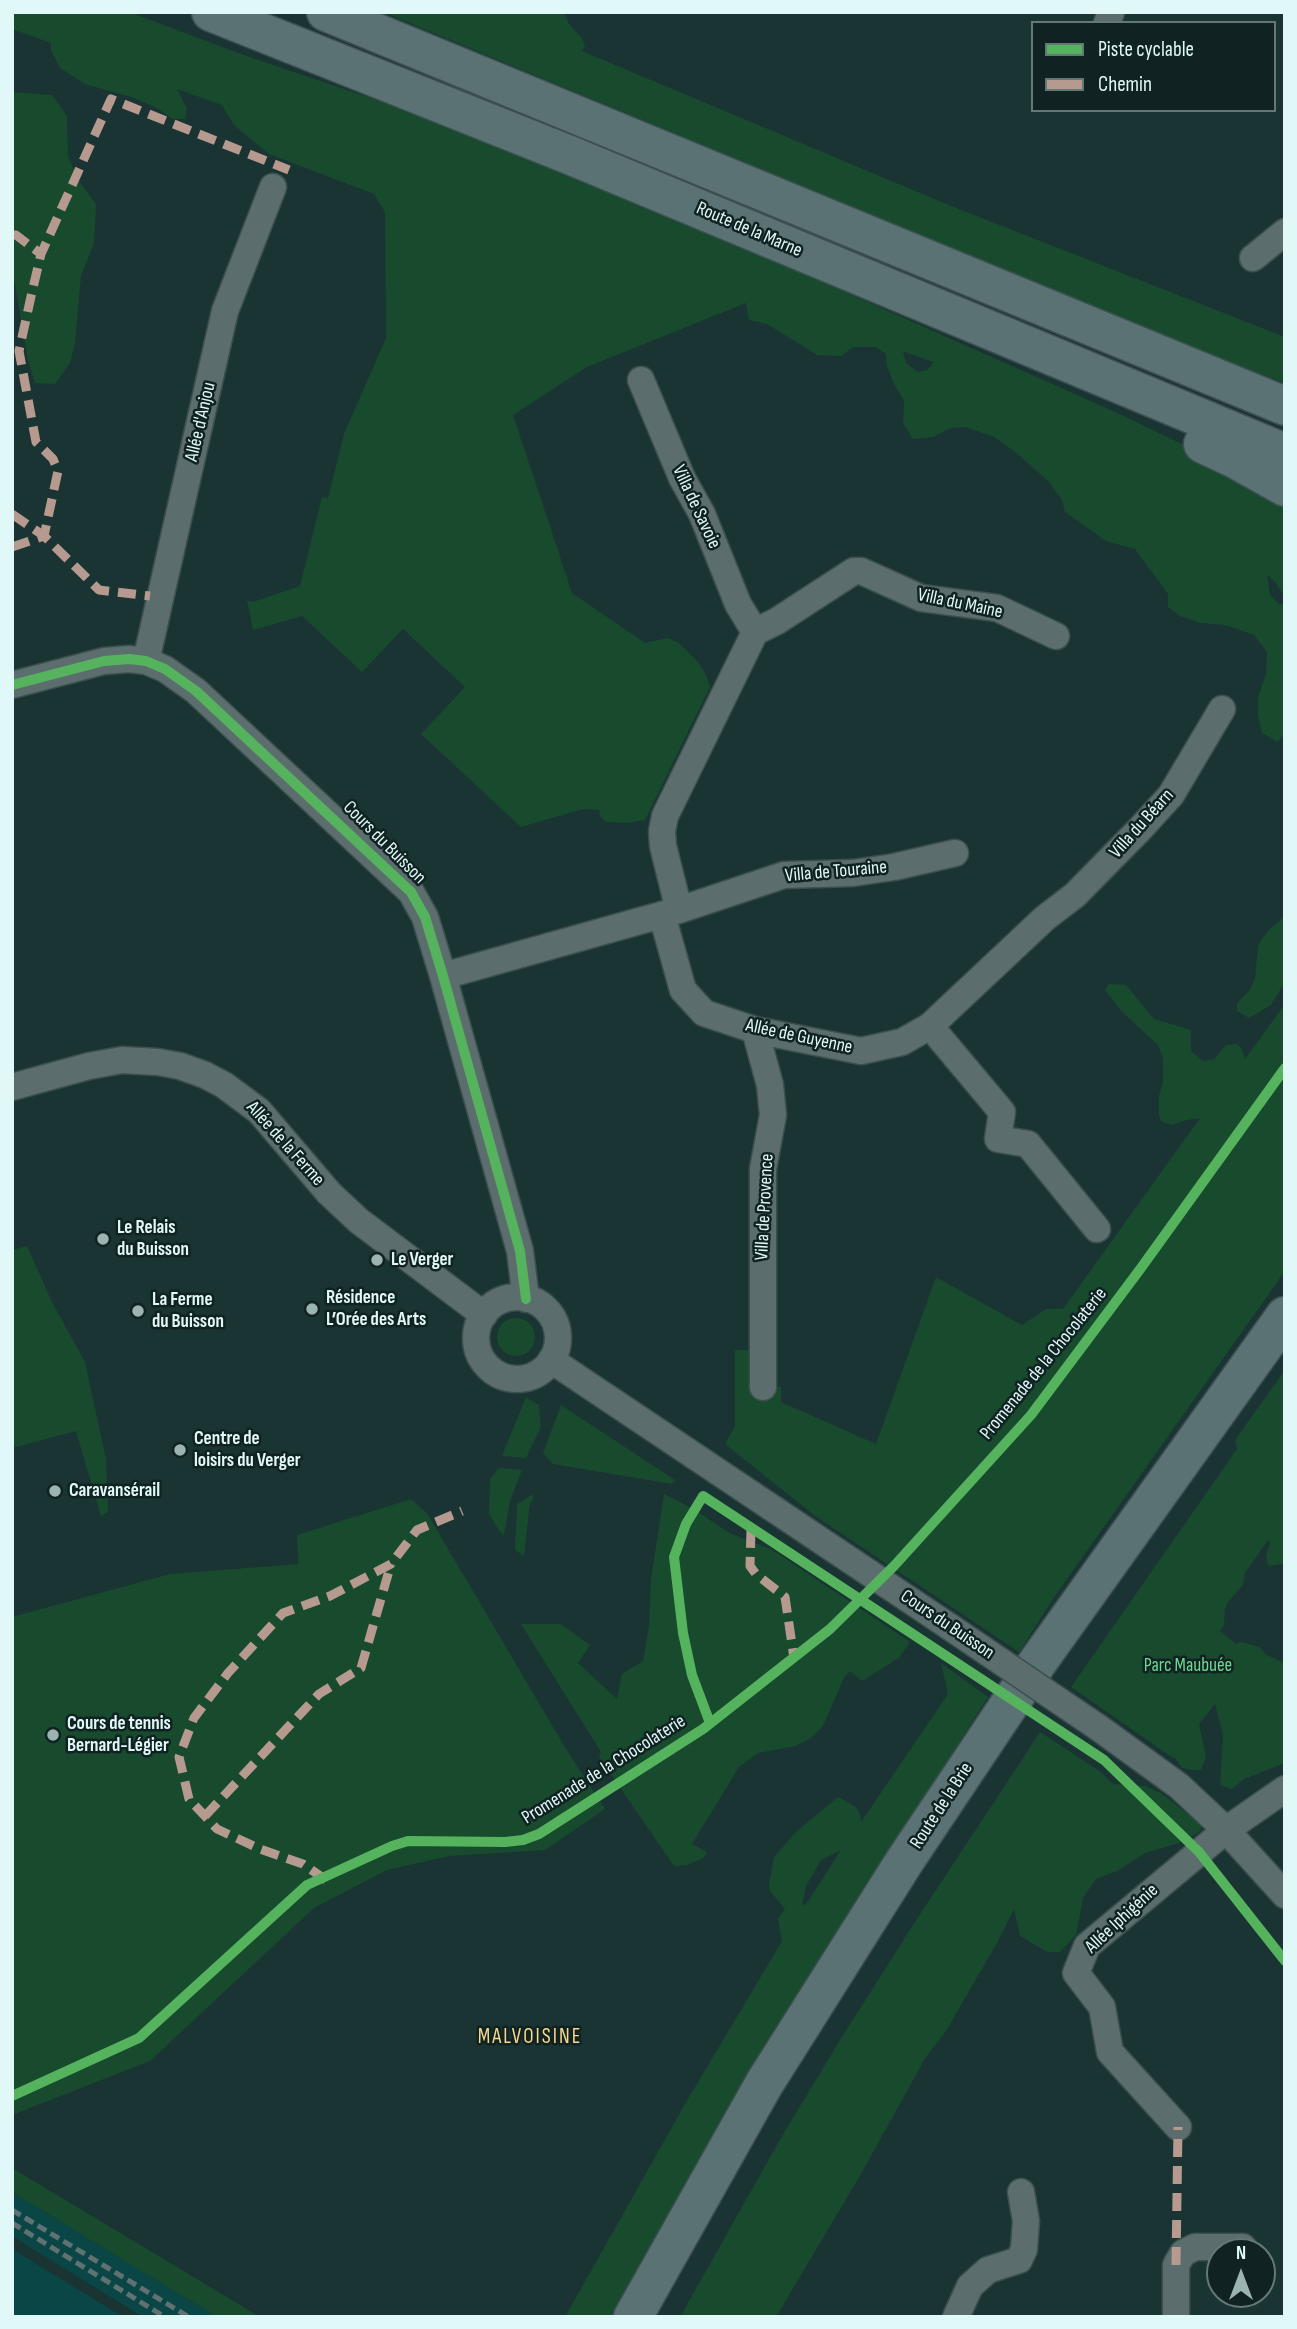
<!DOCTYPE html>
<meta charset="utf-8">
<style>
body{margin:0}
#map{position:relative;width:1297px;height:2329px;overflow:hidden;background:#1a3434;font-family:"Sofia Sans Condensed",sans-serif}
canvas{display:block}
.frame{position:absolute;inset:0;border:14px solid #e1f8f8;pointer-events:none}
.legend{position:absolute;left:1031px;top:21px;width:245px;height:91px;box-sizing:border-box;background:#102222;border:2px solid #647878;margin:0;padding:9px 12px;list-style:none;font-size:21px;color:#e1f8f8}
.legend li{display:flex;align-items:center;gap:14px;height:35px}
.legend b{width:35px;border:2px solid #647878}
.north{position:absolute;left:1206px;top:2238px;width:70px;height:70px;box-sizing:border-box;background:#102222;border:2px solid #647878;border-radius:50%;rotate:0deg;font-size:19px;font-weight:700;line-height:28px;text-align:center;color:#e1f8f8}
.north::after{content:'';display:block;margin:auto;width:24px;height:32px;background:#9bb3b3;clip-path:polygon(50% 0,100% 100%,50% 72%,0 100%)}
</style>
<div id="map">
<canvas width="1297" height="2329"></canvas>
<div class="frame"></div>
<ul class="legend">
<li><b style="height:9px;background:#56b35d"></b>Piste cyclable</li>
<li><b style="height:9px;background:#b69a8f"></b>Chemin</li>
</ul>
<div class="north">N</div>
</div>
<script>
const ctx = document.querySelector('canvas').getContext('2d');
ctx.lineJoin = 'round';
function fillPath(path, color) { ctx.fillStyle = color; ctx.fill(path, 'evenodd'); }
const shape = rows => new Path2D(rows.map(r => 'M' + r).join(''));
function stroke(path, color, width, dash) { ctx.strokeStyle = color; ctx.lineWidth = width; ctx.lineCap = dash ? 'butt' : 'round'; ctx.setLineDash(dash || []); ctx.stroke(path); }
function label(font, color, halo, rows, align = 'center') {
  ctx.font = font + ' "Sofia Sans Condensed",sans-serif'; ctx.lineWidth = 5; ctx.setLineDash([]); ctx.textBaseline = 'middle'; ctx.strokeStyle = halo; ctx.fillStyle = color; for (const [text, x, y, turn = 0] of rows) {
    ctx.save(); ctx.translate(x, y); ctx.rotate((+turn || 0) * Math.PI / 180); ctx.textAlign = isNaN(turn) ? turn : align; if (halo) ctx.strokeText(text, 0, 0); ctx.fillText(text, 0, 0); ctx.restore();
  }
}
fillPath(shape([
 [12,2192,217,2317,143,2317,12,2236],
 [12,2249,123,2317,12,2317]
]), '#0a4646');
fillPath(shape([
 [12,12,129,12,238,53,412,112,722,237,1113,411,1232,468,1285,498,1285,597,1275,582,1267,575,1270,595,1279,604,1285,604,1285,734,1277,742,1262,733,1258,716,1258,697,1266,674,1267,652,1254,635,1225,625,1200,623,1180,616,1168,607,1168,594,1135,549,1106,541,1065,512,1062,500,1048,481,1014,451,994,437,966,427,950,428,933,437,913,439,903,423,904,401,894,384,887,366,886,354,876,347,853,347,841,356,817,355,767,324,749,320,746,303,587,367,513,415,572,593,645,643,668,638,679,643,699,663,706,675,710,687,645,820,628,823,606,822,600,816,599,810,583,809,521,827,421,734,465,687,403,629,362,672,302,616,253,630,247,600,253,602,300,586,322,497,328,498,344,434,386,338,385,212,374,194,269,154,234,125,222,105,177,89,187,109,185,119,172,119,159,109,134,98,85,84,60,68,51,50,51,43,12,29],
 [903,351,933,362,933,363,927,370,918,372,906,363],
 [383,12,564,12,569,24,581,37,585,46,582,51,951,206,1285,337,1285,383,1193,348],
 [12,92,52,95,67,116,68,156,78,180,96,204,94,243,81,276,75,343,70,363,55,384,35,383,28,360,12,267],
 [1285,916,1285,982,1271,1005,1249,1018,1237,1011,1237,1003,1250,990,1255,978,1258,945,1267,932],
 [1109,984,1126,985,1154,1019,1191,1030,1191,1051,1203,1061,1214,1059,1226,1045,1237,1044,1242,1049,1245,1059,1285,1004,1285,1271,1055,1596,1019,1652,815,1516,725,1444,735,1426,735,1350,755,1350,754,1387,781,1387,781,1402,876,1444,936,1277,1022,1325,1046,1309,1063,1309,1200,1118,1187,1120,1172,1125,1162,1122,1159,1116,1159,1096,1163,1082,1163,1058,1158,1045,1121,1011,1105,990],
 [27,1246,52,1302,85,1362,106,1459,108,1512,101,1516,76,1431,12,1448,12,1250],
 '497 1337a19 19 0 1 1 38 0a19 19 0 1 1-38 0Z',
 [1285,1370,1285,1562,1283,1564,1268,1566,1266,1556,1270,1544,1268,1540,1245,1573,1243,1585,1228,1602,1225,1609,1224,1625,1220,1631,1236,1644,1241,1642,1260,1647,1265,1654,1282,1662,1285,1666,1285,1763,1244,1779,1232,1789,1220,1785,1223,1734,1215,1704,1199,1724,1206,1757,1201,1770,1192,1770,1182,1768,1174,1757,1173,1758,1071,1687,1237,1449,1235,1440],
 [526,1397,539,1405,541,1427,526,1458,502,1456],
 [561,1405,675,1480,672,1484,553,1464,543,1453],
 [499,1468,522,1470,510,1501,504,1535,500,1532,489,1514,490,1479],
 [534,1494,532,1502,530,1502,524,1556,515,1550,517,1504],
 [664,1494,695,1510,731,1534,771,1549,910,1642,900,1657,862,1681,850,1671,844,1678,823,1726,811,1738,796,1746,758,1753,739,1767,692,1844,707,1852,703,1858,688,1865,674,1866,599,1757,601,1752,521,1624,561,1624,590,1645,578,1663,617,1699,622,1674,643,1661,649,1626,651,1579],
 [411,1499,427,1513,566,1749,605,1809,545,1850,449,1856,387,1870,314,1908,150,2061,12,2115,12,1617,170,1574,298,1564,297,1535],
 [941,1663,988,1697,951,1755,954,1758,615,2317,565,2317,685,2104,782,1941,778,1919,785,1909,770,1891,769,1885,774,1857,797,1831,838,1797,856,1807,860,1814,861,1822,948,1694],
 [841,1850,806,1904,802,1905,806,1886,821,1860],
 [1040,1732,1101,1772,1113,1784,1145,1786,1161,1793,1201,1825,1201,1831,1179,1843,1145,1853,1117,1871,1096,1879,1083,1898,1076,1935,1060,1952,1047,1952,1020,1936,1014,1909,997,1943,946,2031,926,2057,861,2174,776,2317,680,2317,782,2136,837,2045,909,1931],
 [12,2168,167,2261,260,2317,217,2317,12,2192]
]), '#184a2d');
const street = shape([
 [1107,23,1111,12],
 [1253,258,1285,232],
 [641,380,682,478,702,514,738,604,755,632],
 [755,632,777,621,854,571,861,571,921,598,997,608,1056,636],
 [146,661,225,311,273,187],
 [12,685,104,661,129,659,146,661,165,669,196,691,411,892,425,917,443,976,520,1251,526,1299],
 [679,910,663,846,662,831,665,816,755,632],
 [662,915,683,990,704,1013,755,1030,861,1051,902,1042,930,1026,1045,918,1075,895,1140,829,1171,795,1222,709],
 [443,976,679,910,784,875,853,873,894,867,955,853],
 [930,1026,1002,1112,998,1139,1028,1144,1097,1229],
 [755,1030,770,1085,773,1115,763,1169,763,1387],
 [12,1087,89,1066,122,1060,158,1062,180,1066,205,1075,224,1085,259,1111,329,1193,359,1221,484,1315],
 '476 1338a41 41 0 1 1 82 0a41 41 0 1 1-82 0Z',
 [551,1360,950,1627],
 [1099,1728,1179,1786,1226,1830,1285,1895],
 [1178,2127,1110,2052,1102,2007,1076,1973,1087,1946,1226,1830,1285,1789],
 [956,2317,970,2286,988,2270,1019,2260,1024,2249,1026,2221,1021,2192],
 [1176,2317,1176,2265,1183,2253,1195,2247,1243,2247]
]);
const highway = shape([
 [211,12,572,156,1285,453],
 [326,12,1285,406],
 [1203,444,1235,459,1285,487],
 [633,2317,764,2084,904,1862,1037,1663,1285,1316]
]);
stroke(street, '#3b4f4f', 29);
stroke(highway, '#3b4f4f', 41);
stroke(street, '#5c6d6d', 26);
stroke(highway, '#5b7275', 38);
stroke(shape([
 [12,2210,189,2317],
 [12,2223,165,2317]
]), '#607171', 5, [10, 5]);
const streetBridge = shape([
 [950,1627,1099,1728]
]);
stroke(streetBridge, '#3b4f4f', 29, []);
stroke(streetBridge, '#5c6d6d', 26);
stroke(shape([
 [12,235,16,235,41,254],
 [12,514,44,536,99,590,150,596],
 [12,547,44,536,58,471,53,459,36,442,19,351,32,292,41,254,111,99,289,170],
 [751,1530,750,1566,756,1574,785,1597,794,1658],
 [205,1816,319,1694,361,1668,391,1564],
 [326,1880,303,1864,260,1849,217,1829,189,1799,179,1757,194,1718,228,1673,283,1613,330,1596,391,1564,417,1530,462,1511],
 [1176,2265,1178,2127]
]), '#b69a8f', 9, [18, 9]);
stroke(shape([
 [12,685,104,661,129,659,146,661,165,669,196,691,411,892,425,917,443,976,520,1251,526,1299],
 [710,1723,692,1675,683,1633,674,1557,686,1524,703,1496,1104,1760,1199,1852,1285,1961],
 [12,2096,139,2038,307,1885,392,1846,408,1841,505,1842,523,1840,539,1834,703,1729,830,1629,894,1566,1031,1415,1141,1268,1285,1068]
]), '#56b35d', 10);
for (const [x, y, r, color] of [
 [103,1239,7,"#9bb3b3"],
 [377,1260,7,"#9bb3b3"],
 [312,1309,7,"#9bb3b3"],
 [138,1311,7,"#9bb3b3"],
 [180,1450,7,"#9bb3b3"],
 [55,1491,7,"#9bb3b3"],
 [53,1735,7,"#9bb3b3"]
]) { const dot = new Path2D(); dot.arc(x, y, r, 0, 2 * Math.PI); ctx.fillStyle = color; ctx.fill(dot); stroke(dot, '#102222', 2.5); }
label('19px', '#e1f8f8', '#102222', [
 ["Route de la Marne",749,230,23],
 ["Allée d'Anjou",201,422,-77],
 ["Villa de Savoie",696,507,65],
 ["Villa du Maine",960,604,12],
 ["Villa du Béarn",1142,824,-48],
 ["Cours du Buisson",384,843,45],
 ["Villa de Touraine",836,872,-5],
 ["Allée de Guyenne",799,1037,12],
 ["Allée de la Ferme",285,1144,48],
 ["Villa de Provence",765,1207,-87],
 ["Promenade de la Chocolaterie",1044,1364,-51],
 ["Cours du Buisson",947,1625,34],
 ["Promenade de la Chocolaterie",604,1770,-32],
 ["Route de la Brie",942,1806,-57],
 ["Allée Iphigénie",1122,1919,-43]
]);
label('bold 19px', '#e1f8f8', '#102222', [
 ["Le Relais",117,1228],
 ["du Buisson",117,1250],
 ["Le Verger",391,1260],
 ["Résidence",326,1298],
 ["L’Orée des Arts",326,1320],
 ["La Ferme",152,1300],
 ["du Buisson",152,1322],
 ["Centre de",194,1439],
 ["loisirs du Verger",194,1461],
 ["Caravansérail",69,1491],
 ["Cours de tennis",67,1724],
 ["Bernard-Légier",67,1746]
], 'left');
label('19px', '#6fd990', '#102222', [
 ["Parc Maubuée",1188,1666]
]);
ctx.letterSpacing = '2px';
label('21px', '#f7d88d', '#102222', [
 ["MALVOISINE",530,2038]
]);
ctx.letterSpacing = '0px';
</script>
